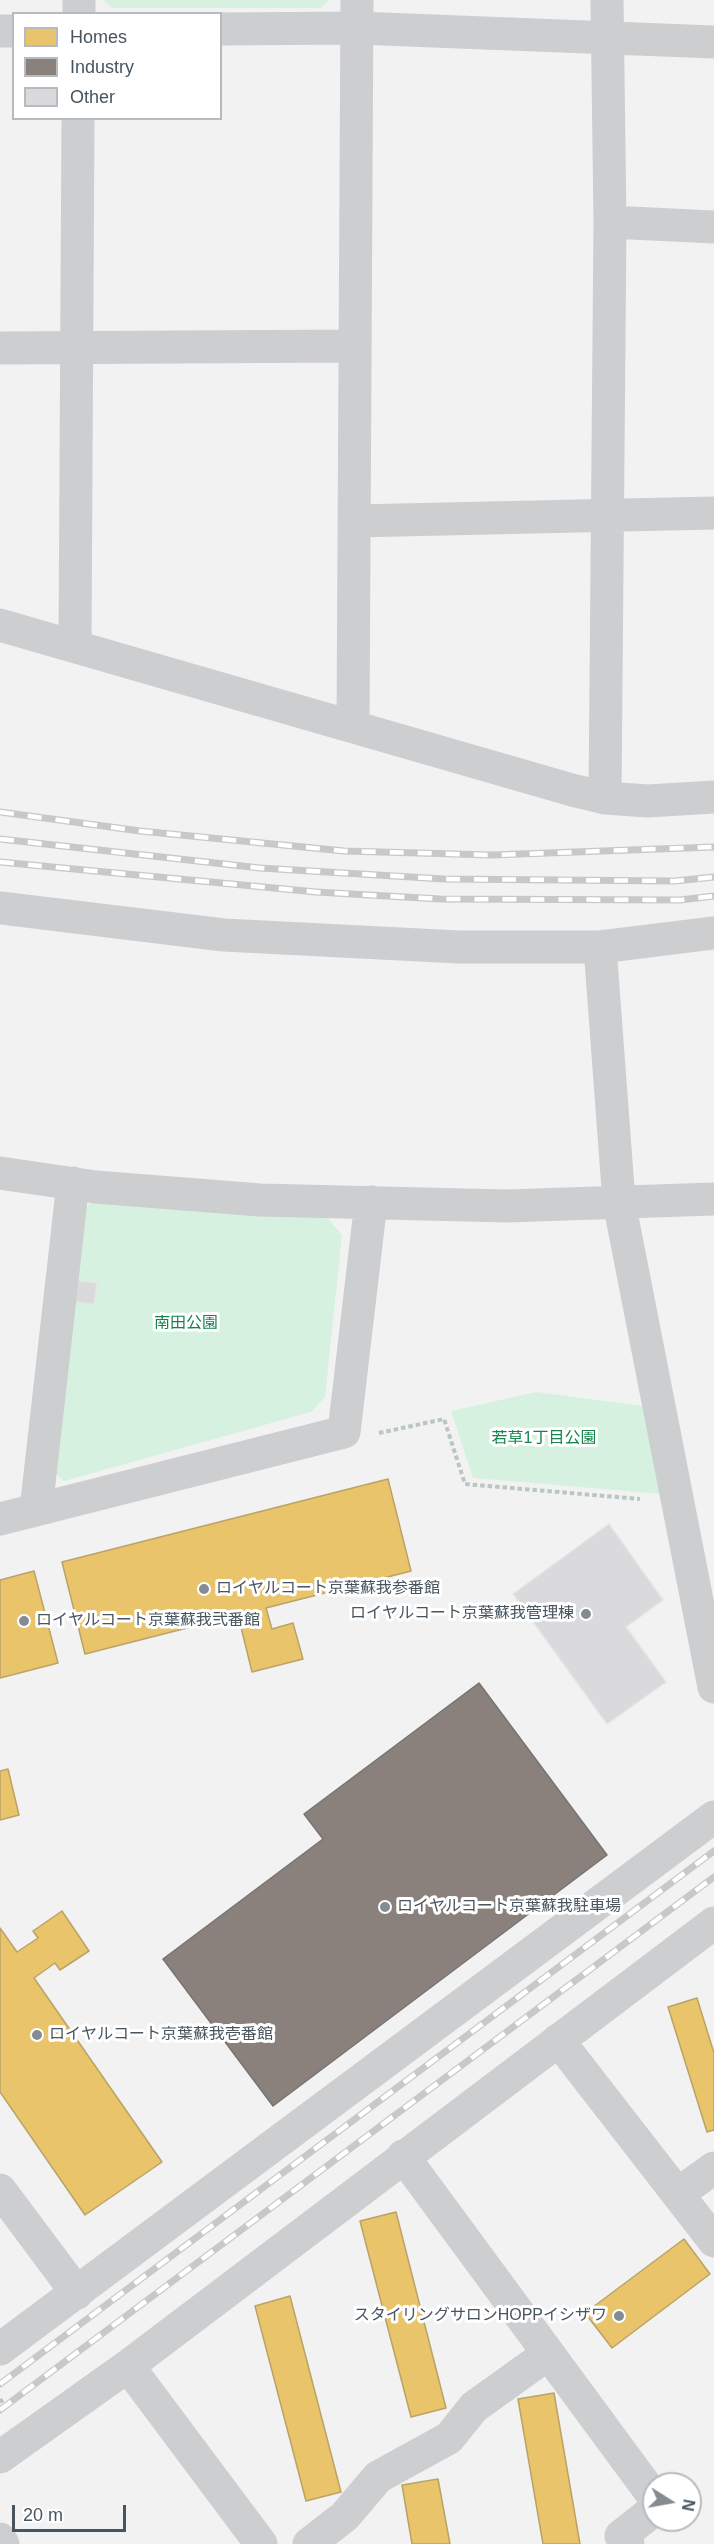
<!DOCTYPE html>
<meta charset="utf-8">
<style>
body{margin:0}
#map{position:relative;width:714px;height:2544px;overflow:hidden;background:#f3f2f2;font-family:Arial,sans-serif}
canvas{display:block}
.legend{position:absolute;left:12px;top:12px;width:210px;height:108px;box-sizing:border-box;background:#fff;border:2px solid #b6bbbf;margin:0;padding:8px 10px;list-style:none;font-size:18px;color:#48555f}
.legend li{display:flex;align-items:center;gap:12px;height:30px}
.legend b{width:30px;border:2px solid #b6bbbf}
.north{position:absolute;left:642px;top:2472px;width:60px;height:60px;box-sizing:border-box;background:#fff;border:2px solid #b6bbbf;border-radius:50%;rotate:101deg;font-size:16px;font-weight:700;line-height:24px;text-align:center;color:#48555f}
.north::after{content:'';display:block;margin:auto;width:21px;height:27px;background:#848c92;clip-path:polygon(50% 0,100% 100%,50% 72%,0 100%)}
.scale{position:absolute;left:12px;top:2505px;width:114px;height:27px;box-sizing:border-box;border:3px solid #48555f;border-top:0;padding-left:8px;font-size:18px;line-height:21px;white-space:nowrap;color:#48555f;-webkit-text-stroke:4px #fff;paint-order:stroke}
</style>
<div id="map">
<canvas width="714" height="2544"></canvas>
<ul class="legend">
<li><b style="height:16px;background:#e9c46a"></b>Homes</li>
<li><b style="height:16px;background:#8a817c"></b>Industry</li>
<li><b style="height:16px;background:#dadadc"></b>Other</li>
</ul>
<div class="north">N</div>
<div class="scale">20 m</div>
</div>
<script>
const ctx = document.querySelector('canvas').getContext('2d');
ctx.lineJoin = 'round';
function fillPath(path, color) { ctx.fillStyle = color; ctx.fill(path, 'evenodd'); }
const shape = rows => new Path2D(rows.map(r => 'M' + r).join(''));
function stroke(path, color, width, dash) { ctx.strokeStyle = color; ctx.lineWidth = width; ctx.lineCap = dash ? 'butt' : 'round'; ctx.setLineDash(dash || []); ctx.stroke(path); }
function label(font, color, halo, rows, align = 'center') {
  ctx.font = font + ' Arial,"Noto Sans JP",sans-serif'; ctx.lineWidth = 6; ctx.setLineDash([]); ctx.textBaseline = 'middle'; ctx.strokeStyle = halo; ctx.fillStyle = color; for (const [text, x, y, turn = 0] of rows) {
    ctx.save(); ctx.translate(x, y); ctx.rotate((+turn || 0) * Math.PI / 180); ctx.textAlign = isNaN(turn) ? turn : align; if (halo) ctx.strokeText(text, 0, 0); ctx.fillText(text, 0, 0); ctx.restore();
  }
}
fillPath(shape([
 [103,0,329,0,321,8,112,8],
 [94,1197,327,1217,342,1235,325,1397,311,1412,64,1481,46,1464,78,1220],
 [536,1392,644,1406,662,1494,473,1478,451,1411]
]), '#d7f1e1');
const homes = shape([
 [388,1479,411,1571,266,1608,272,1629,293,1623,303,1659,252,1672,238,1615,85,1654,62,1562,388,1479],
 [34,1571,58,1663,0,1678,0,1580,34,1571],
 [8,1769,19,1815,0,1820,0,1771,8,1769],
 [62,1911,89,1951,60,1970,55,1963,34,1978,162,2162,85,2215,0,2092,0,1928,17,1952,38,1938,33,1931,62,1911],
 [697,1998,714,2053,714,2130,707,2132,668,2007,697,1998],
 [396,2212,446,2408,411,2417,360,2221,396,2212],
 [684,2239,710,2274,612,2348,585,2313,684,2239],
 [290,2296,341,2492,306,2501,255,2306,290,2296],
 [554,2393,580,2544,543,2544,518,2399,554,2393],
 [438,2479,450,2544,412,2544,402,2485,438,2479]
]);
fillPath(homes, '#e9c46a');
stroke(homes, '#b9a367', 1.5);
const industry = shape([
 [479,1683,607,1855,273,2106,163,1959,323,1839,304,1814,479,1683]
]);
fillPath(industry, '#8a817c');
stroke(industry, '#767473', 1.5);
const building = shape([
 [77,1281,97,1283,94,1304,75,1302,77,1281],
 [609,1524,663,1600,626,1627,666,1682,607,1724,513,1594,609,1524]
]);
fillPath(building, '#dadadc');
stroke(building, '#e4e4e5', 1.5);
stroke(shape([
 [379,1433,444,1419,465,1484,640,1499],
 [0,2399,6,2407]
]), '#bac6c2', 4, [4.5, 3]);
stroke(shape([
 [79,0,79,14],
 [220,29,357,28,714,42],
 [0,31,14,31],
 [610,222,714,227],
 [0,348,355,346],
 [354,521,714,513],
 [0,625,572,790,605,798,648,801,714,797],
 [75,645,78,118],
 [353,726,357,0],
 [605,798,610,222,607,0],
 [0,908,224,935,459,947,600,947,714,933],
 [600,947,619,1202,714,1687],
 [0,1173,96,1187,260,1200,507,1206,714,1199],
 [36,1510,73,1183],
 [0,1519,344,1432,371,1202],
 [558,2040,714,2241],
 [403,2156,654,2497],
 [0,2190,77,2293],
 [679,2193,714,2168],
 [0,2349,714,1817],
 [128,2366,261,2544],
 [0,2457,128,2366,714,1923],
 [0,2539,3,2544],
 [309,2544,345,2516,378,2477,449,2438,474,2407,548,2354],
 [628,2544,621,2536,654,2510]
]), '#ccced0', 33);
const rail = shape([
 [0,812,140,831,344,851,492,855,714,847],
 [0,839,260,868,444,879,675,881,714,877],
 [0,862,316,892,440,899,680,900,714,896],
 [0,2384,714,1851],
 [0,2410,714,1877]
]);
stroke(rail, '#c7c8ca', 7);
stroke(rail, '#fff', 4.5, [14]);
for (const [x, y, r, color] of [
 [204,1589,6,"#848c92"],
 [586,1614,6,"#848c92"],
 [24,1621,6,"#848c92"],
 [385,1907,6,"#848c92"],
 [37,2035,6,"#848c92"],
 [619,2316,6,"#848c92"]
]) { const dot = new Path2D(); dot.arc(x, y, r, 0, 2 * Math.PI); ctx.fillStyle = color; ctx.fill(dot); stroke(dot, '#fff', 2); }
label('16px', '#16844c', '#fff', [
 ["南田公園",186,1324],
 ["若草1丁目公園",544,1439]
]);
label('16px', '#48555f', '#fff', [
 ["ロイヤルコート京葉蘇我参番館",216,1589],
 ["ロイヤルコート京葉蘇我管理棟",574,1614,"right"],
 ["ロイヤルコート京葉蘇我弐番館",36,1621],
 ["ロイヤルコート京葉蘇我駐車場",397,1907],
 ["ロイヤルコート京葉蘇我壱番館",49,2035],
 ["スタイリングサロンHOPPイシザワ",607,2316,"right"]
], 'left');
</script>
